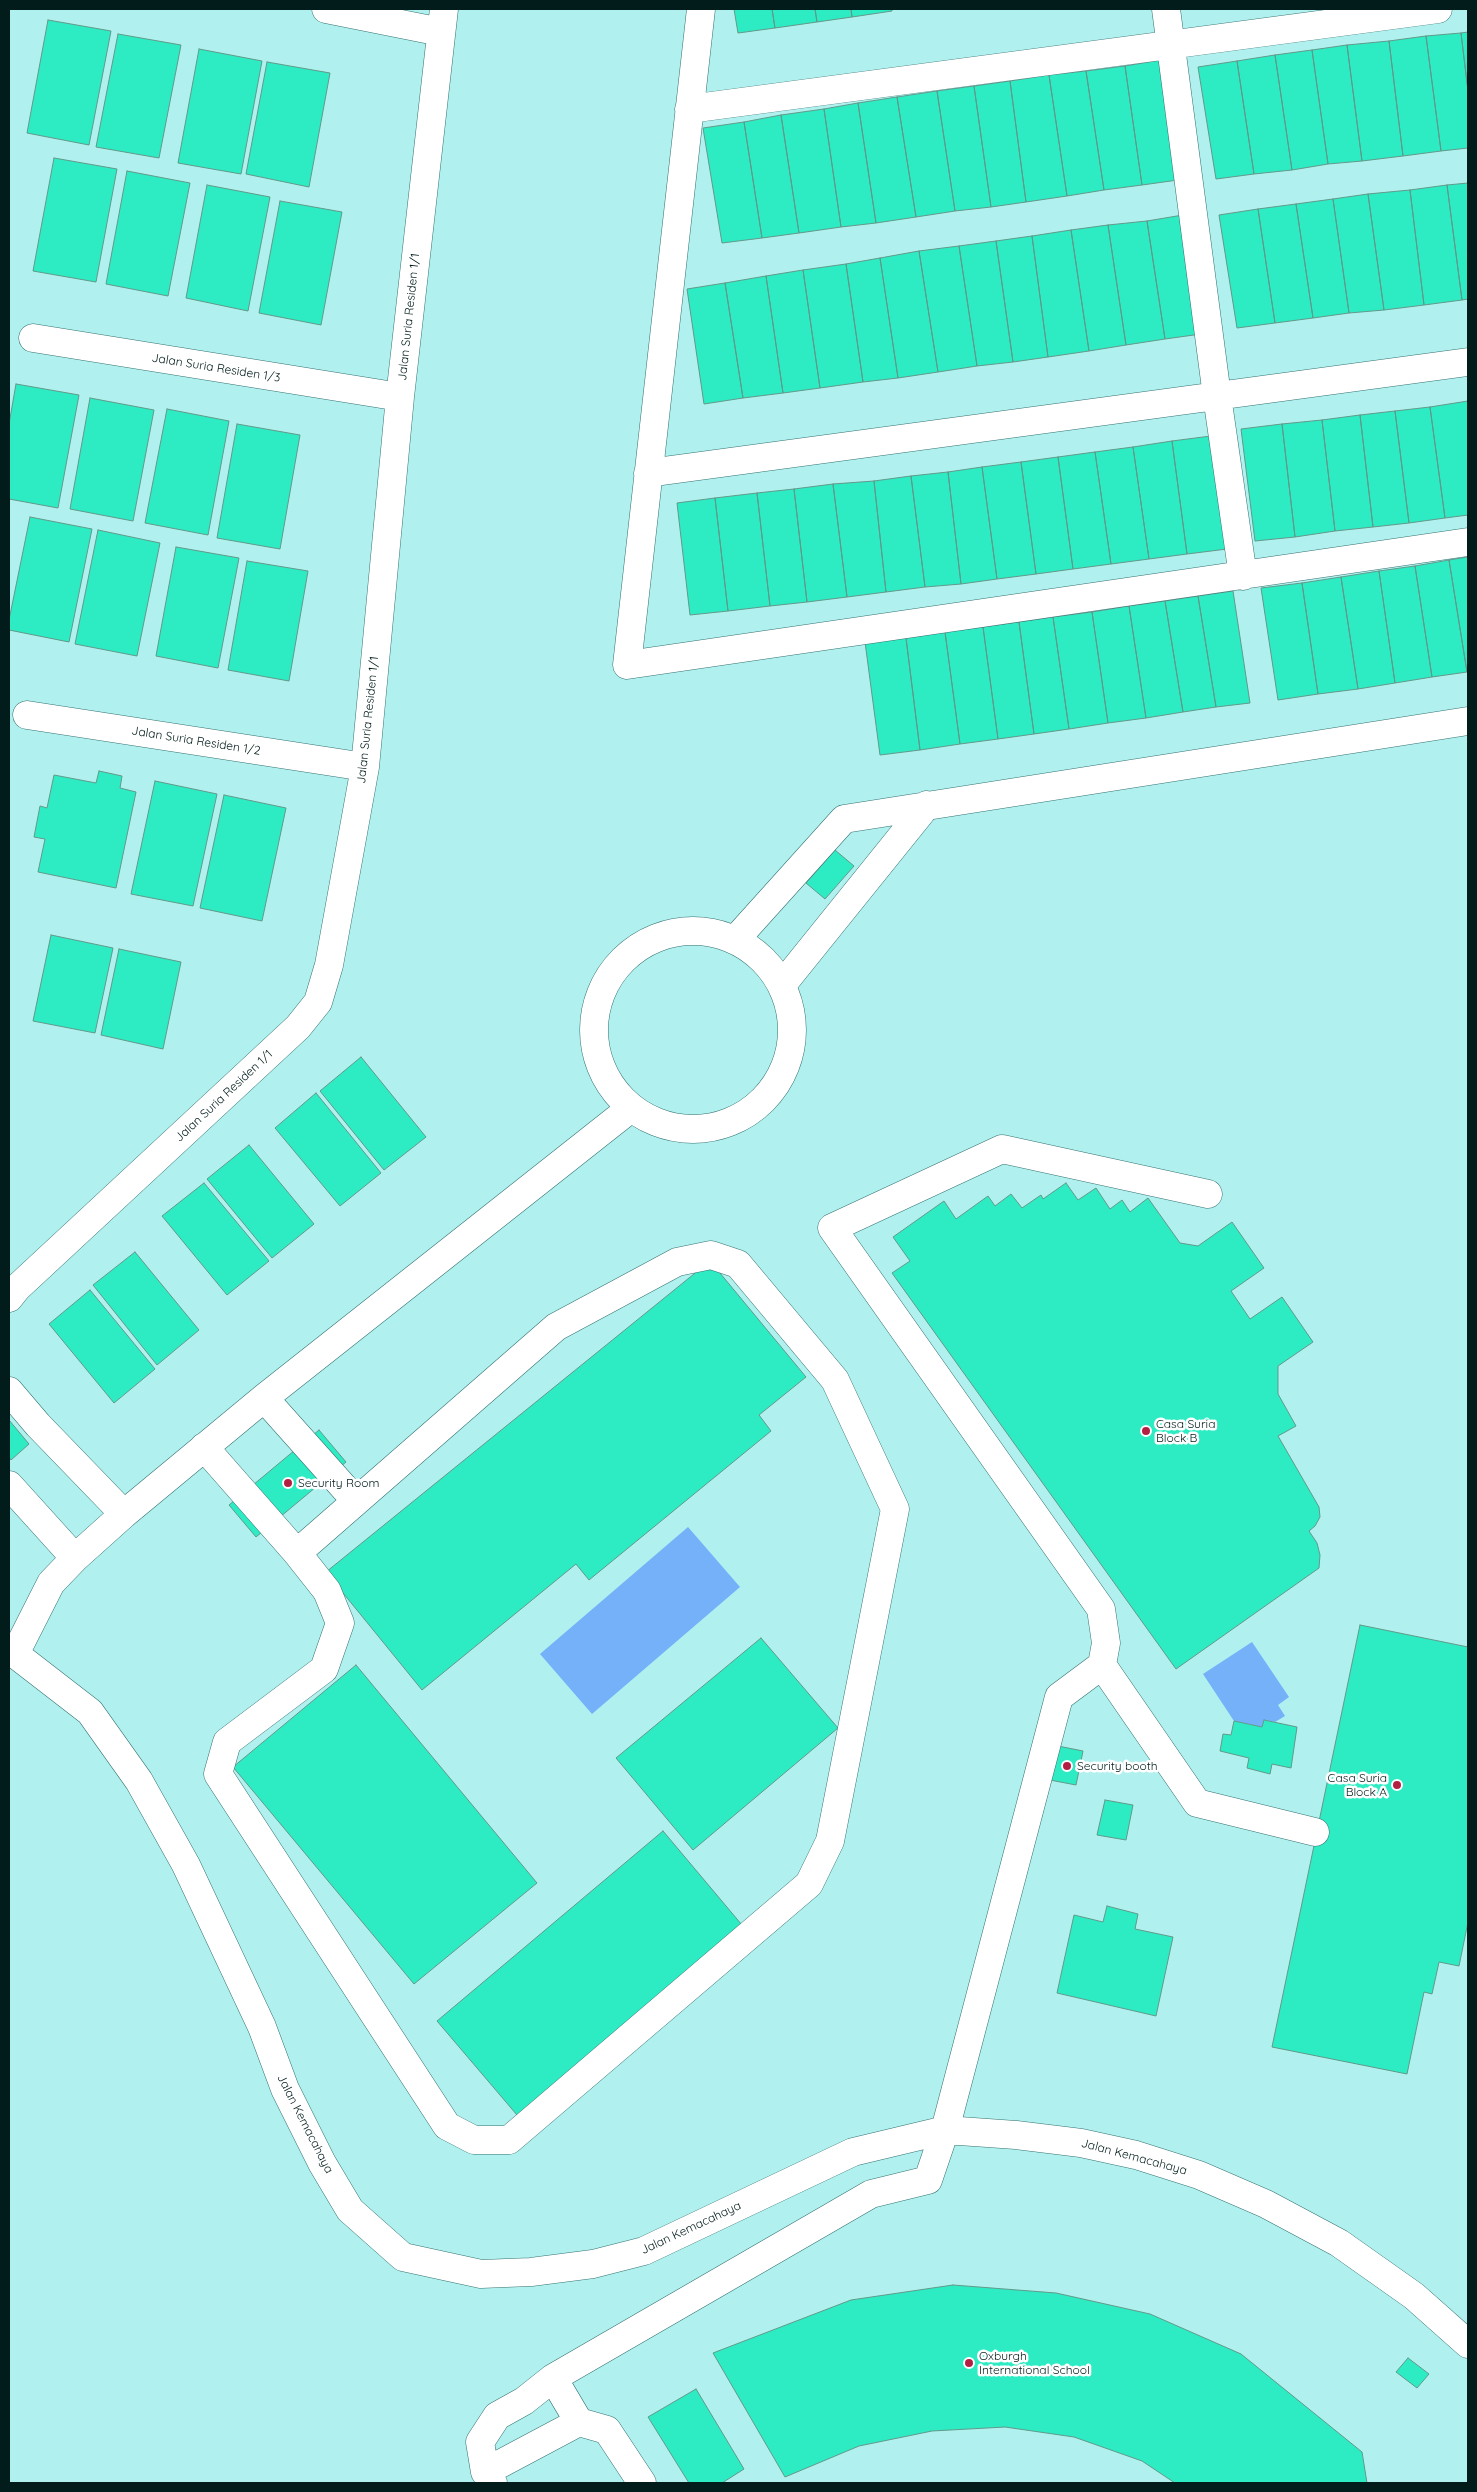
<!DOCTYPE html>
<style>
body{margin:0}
#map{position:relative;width:1477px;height:2492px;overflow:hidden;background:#b0f0ee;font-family:Quicksand,sans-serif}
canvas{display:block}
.frame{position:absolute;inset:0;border:10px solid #021b1b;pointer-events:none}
</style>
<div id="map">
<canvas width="1477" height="2492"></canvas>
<div class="frame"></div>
</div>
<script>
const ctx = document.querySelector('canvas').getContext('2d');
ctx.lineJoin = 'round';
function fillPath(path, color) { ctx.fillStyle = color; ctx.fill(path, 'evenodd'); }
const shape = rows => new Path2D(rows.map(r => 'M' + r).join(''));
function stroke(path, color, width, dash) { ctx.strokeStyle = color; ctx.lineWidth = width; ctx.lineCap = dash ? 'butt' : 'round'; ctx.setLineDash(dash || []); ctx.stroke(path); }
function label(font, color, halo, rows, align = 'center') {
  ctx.font = font + ' Quicksand,sans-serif'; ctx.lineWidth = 5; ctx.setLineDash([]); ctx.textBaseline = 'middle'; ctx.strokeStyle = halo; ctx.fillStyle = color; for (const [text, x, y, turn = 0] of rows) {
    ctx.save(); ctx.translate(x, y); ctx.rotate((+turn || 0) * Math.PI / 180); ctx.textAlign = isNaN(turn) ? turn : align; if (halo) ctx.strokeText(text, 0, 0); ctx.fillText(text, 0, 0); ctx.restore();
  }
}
fillPath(shape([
 [688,1527,740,1587,592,1714,540,1654],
 [1252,1642,1289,1697,1278,1705,1285,1716,1275,1722,1264,1720,1262,1727,1234,1721,1203,1674]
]), '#74b1f9');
const building = shape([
 [734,9,772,9,775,28,738,33,734,9],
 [772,9,815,9,817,22,775,28,772,9],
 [815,9,851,9,852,17,817,22,815,9],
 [851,9,892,9,892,11,852,17,851,9],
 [48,20,111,31,89,145,27,133,48,20],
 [1468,32,1468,91,1461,33,1468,32],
 [1461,33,1468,91,1468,148,1441,151,1426,36,1461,33],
 [118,34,181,45,159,158,96,147,118,34],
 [1426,36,1441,151,1403,156,1389,41,1426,36],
 [1389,41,1403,156,1362,161,1347,45,1389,41],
 [1347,45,1362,161,1328,164,1312,50,1347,45],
 [199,49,262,61,241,174,178,163,199,49],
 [1312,50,1328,164,1292,170,1275,55,1312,50],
 [1275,55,1292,170,1254,174,1237,61,1275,55],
 [1161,60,1178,180,1142,185,1125,66,1161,60],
 [1237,61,1254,174,1216,179,1198,67,1237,61],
 [267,62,330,73,309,187,246,174,267,62],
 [1125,66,1142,185,1104,190,1086,71,1125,66],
 [1086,71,1104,190,1067,196,1049,75,1086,71],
 [1049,75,1067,196,1026,202,1010,81,1049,75],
 [1010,81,1026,202,991,207,974,86,1010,81],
 [974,86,991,207,955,211,937,91,974,86],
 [937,91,955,211,916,217,897,97,937,91],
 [897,97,916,217,876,223,858,103,897,97],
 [858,103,876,223,841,227,824,109,858,103],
 [824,109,841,227,799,233,781,115,824,109],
 [781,115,799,233,762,238,744,122,781,115],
 [744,122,762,238,722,243,703,128,744,122],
 [54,158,117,169,96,282,33,271,54,158],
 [127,171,190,183,168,296,106,284,127,171],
 [1468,183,1468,299,1462,300,1447,185,1468,183],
 [207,185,270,197,248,311,186,298,207,185],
 [1447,185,1462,300,1424,305,1410,190,1447,185],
 [1410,190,1424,305,1384,310,1368,194,1410,190],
 [1368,194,1384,310,1349,313,1333,199,1368,194],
 [1333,199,1349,313,1313,318,1296,204,1333,199],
 [280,201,342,212,321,325,259,313,280,201],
 [1296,204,1313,318,1275,323,1258,209,1296,204],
 [1258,209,1275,323,1237,328,1219,215,1258,209],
 [1183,215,1201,334,1165,339,1147,221,1183,215],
 [1147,221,1165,339,1126,345,1108,225,1147,221],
 [1108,225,1126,345,1089,351,1071,230,1108,225],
 [1071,230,1089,351,1048,357,1032,236,1071,230],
 [1032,236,1048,357,1013,362,996,241,1032,236],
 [996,241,1013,362,977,366,959,246,996,241],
 [959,246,977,366,938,372,919,251,959,246],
 [919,251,938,372,898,378,880,258,919,251],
 [880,258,898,378,863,382,846,264,880,258],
 [846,264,863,382,820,388,803,270,846,264],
 [803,270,820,388,783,393,766,276,803,270],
 [766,276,783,393,743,398,725,283,766,276],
 [725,283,743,398,704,404,687,289,725,283],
 [16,384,79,395,58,508,9,499,9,424,16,384],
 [90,398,154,410,133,521,70,509,90,398],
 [1468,401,1468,515,1445,518,1430,407,1468,401],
 [1430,407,1445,518,1409,523,1395,411,1430,407],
 [167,409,229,421,208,535,145,523,167,409],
 [1395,411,1409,523,1373,527,1360,415,1395,411],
 [1360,415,1373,527,1335,531,1322,420,1360,415],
 [1322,420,1335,531,1295,537,1282,424,1322,420],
 [237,424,300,435,280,549,217,538,237,424],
 [1282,424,1295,537,1255,541,1241,429,1282,424],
 [1211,436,1227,549,1187,554,1172,441,1211,436],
 [1172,441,1187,554,1149,559,1133,447,1172,441],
 [1133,447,1149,559,1111,564,1095,452,1133,447],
 [1095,452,1111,564,1073,569,1058,457,1095,452],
 [1058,457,1073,569,1036,574,1021,462,1058,457],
 [1021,462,1036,574,997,579,982,467,1021,462],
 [982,467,997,579,961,584,948,472,982,467],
 [948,472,961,584,925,587,911,476,948,472],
 [911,476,925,587,886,592,874,481,911,476],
 [874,481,886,592,847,597,833,484,874,481],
 [833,484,847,597,807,602,794,489,833,484],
 [794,489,807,602,770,606,757,493,794,489],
 [757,493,770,606,728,611,715,498,757,493],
 [715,498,728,611,690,615,677,503,715,498],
 [30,517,92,529,69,642,9,630,9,620,30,517],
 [98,530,160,543,137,656,75,644,98,530],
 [176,547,239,558,218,668,156,656,176,547],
 [1468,557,1468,671,1467,672,1449,560,1468,557],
 [1449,560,1467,672,1432,677,1415,566,1449,560],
 [247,561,308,571,289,681,228,670,247,561],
 [1415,566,1432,677,1395,683,1379,571,1415,566],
 [1379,571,1395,683,1358,689,1341,577,1379,571],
 [1341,577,1358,689,1318,694,1302,583,1341,577],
 [1302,583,1318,694,1278,700,1261,588,1302,583],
 [1233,591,1250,703,1216,707,1198,596,1233,591],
 [1198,596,1216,707,1183,712,1165,601,1198,596],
 [1165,601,1183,712,1146,718,1129,606,1165,601],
 [1129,606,1146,718,1108,723,1092,612,1129,606],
 [1092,612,1108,723,1069,729,1053,617,1092,612],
 [1053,617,1069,729,1034,734,1019,622,1053,617],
 [1019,622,1034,734,998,739,983,627,1019,622],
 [983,627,998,739,960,744,945,632,983,627],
 [945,632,960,744,920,750,906,638,945,632],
 [906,638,920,750,880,755,865,642,906,638],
 [99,771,122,776,120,788,136,792,116,888,38,872,45,839,34,837,40,806,47,808,54,775,96,783,99,771],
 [155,781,217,794,193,906,131,894,155,781],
 [224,795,286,808,262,921,200,908,224,795],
 [835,850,854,866,825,899,806,883,835,850],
 [51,935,113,948,95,1033,33,1021,51,935],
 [119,949,181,962,163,1049,101,1035,119,949],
 [361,1057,426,1137,384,1170,320,1091,361,1057],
 [316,1093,381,1173,340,1206,275,1128,316,1093],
 [249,1145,314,1224,272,1258,207,1179,249,1145],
 [204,1183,269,1261,227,1295,162,1216,204,1183],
 [1066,1183,1078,1200,1096,1188,1110,1209,1122,1200,1130,1212,1148,1198,1180,1243,1198,1246,1232,1222,1264,1268,1231,1291,1250,1319,1282,1297,1313,1342,1278,1366,1278,1394,1296,1426,1278,1436,1319,1507,1320,1517,1315,1526,1309,1531,1317,1543,1320,1555,1319,1568,1176,1669,892,1273,910,1261,893,1237,944,1201,956,1219,988,1196,995,1206,1011,1194,1022,1208,1041,1195,1043,1199,1066,1183],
 [135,1252,199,1330,157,1365,93,1285,135,1252],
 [710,1261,806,1377,759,1415,771,1431,589,1580,576,1564,422,1690,326,1572,710,1261],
 [90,1290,155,1369,114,1403,49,1324,90,1290],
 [9,1420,29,1444,11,1460,9,1457,9,1420],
 [319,1430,346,1462,256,1537,229,1505,319,1430],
 [1360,1625,1468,1647,1468,1922,1459,1966,1439,1962,1432,1994,1424,1992,1407,2074,1272,2047,1360,1625],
 [761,1638,838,1728,693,1850,616,1758,761,1638],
 [356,1665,537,1883,414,1984,233,1767,356,1665],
 [1264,1720,1297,1727,1291,1768,1272,1764,1270,1774,1247,1768,1249,1758,1220,1751,1223,1734,1231,1735,1234,1721,1262,1727,1264,1720],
 [1058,1746,1083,1751,1076,1785,1050,1780,1058,1746],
 [1105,1800,1133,1805,1126,1840,1097,1835,1105,1800],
 [663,1831,742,1925,517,2115,437,2021,663,1831],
 [1107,1906,1138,1914,1135,1929,1173,1937,1156,2016,1057,1993,1074,1915,1103,1922,1107,1906],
 [953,2285,1056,2293,1150,2314,1241,2354,1362,2452,1367,2483,1175,2483,1142,2461,1074,2437,1005,2427,932,2431,859,2446,785,2477,713,2353,851,2300,953,2285],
 [1408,2358,1429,2374,1417,2388,1396,2372,1408,2358],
 [696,2389,744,2469,722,2483,689,2483,648,2417,696,2389]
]);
fillPath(building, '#2decc4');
stroke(building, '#619989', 1);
const minor = shape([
 [326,9,441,32],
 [701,9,627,665,1468,542],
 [1166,9,1217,396,1243,576],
 [689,109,1438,9],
 [33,338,400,397],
 [648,473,1468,362],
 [27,715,365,767],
 '594 1030a99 99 0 1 1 198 0a99 99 0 1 1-198 0Z',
 [735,940,844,819,1468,721],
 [782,985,927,805],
 [9,1298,17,1288,298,1027,318,1002,329,965,365,767,400,397,444,9],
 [9,1391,38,1425,124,1514],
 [264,1398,356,1501],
 [204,1447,297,1553,327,1591,340,1623,324,1669,227,1742,218,1774,447,2126,474,2140,509,2140,809,1884,830,1841,895,1509,835,1380,738,1264,711,1255,677,1262,556,1327,297,1553],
 [9,1485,75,1558],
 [9,1653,15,1654,90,1712,139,1781,186,1865,262,2027,285,2089,322,2163,350,2210,403,2257,481,2274,531,2272,593,2264,644,2251,853,2152,945,2130,1016,2135,1081,2143,1136,2155,1199,2175,1266,2204,1339,2243,1414,2296,1468,2344],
 [15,1654,51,1583,75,1558,124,1514,264,1398,631,1108],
 [1102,1665,1197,1803,1315,1832],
 [553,2378,579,2422],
 [485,2472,579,2422,607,2430,642,2483],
 [493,2483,485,2472,480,2442,497,2416,524,2401,553,2378,871,2194,928,2180,945,2130,1059,1697,1102,1665,1106,1643,1101,1609,832,1228,1002,1149,1208,1194]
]);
stroke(minor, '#357372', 29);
stroke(minor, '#fff', 28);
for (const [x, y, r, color] of [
 [1146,1431,5,"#b21f43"],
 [288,1483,5,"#b21f43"],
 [1067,1766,5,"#b21f43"],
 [1397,1785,5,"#b21f43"],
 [969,2363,5,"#b21f43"]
]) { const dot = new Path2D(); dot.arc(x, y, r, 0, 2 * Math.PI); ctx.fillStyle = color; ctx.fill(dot); stroke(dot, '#fff', 2); }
label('12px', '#021b1b', '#fff', [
 ["Jalan Suria Residen 1/1",409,317,-84],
 ["Jalan Suria Residen 1/3",216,368,9],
 ["Jalan Suria Residen 1/1",368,720,-84],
 ["Jalan Suria Residen 1/2",196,741,9],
 ["Jalan Suria Residen 1/1",224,1096,-43],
 ["Jalan Kemacahaya",305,2124,63],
 ["Jalan Kemacahaya",1134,2157,15],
 ["Jalan Kemacahaya",691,2228,-25]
]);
label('12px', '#021b1b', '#fff', [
 ["Casa Suria",1156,1424],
 ["Block B",1156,1438],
 ["Security Room",298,1483],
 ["Security booth",1077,1766],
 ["Casa Suria",1387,1778,"right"],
 ["Block A",1387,1792,"right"],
 ["Oxburgh",979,2356],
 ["International School",979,2370]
], 'left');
</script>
